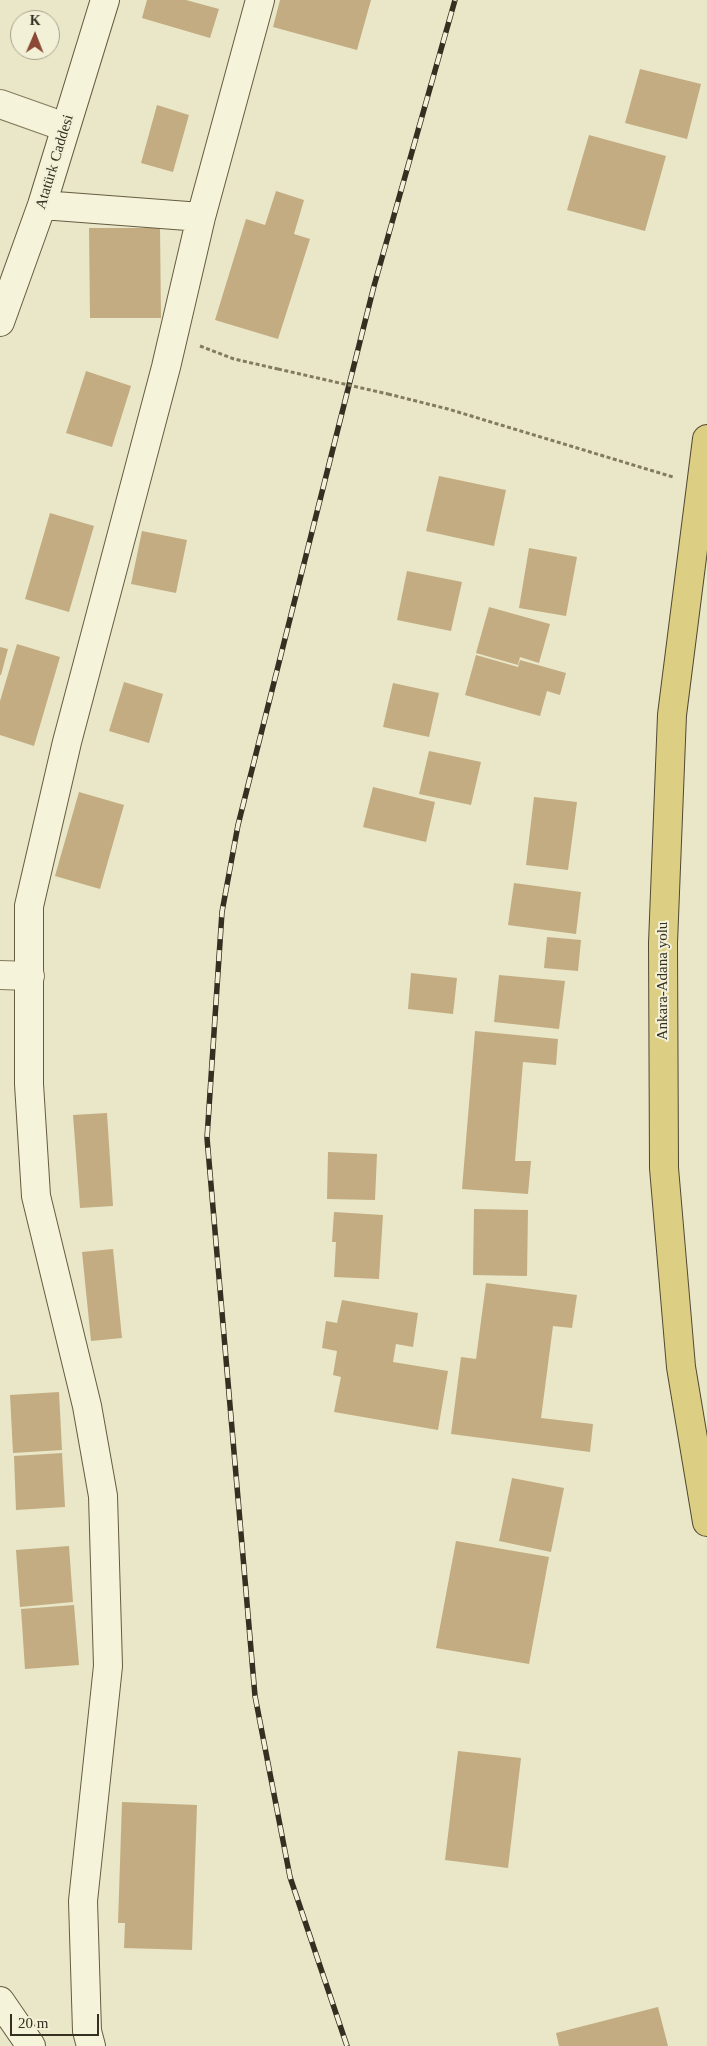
<!DOCTYPE html>
<meta charset="utf-8">
<style>
body{margin:0}
#map{position:relative;width:707px;height:2046px;overflow:hidden;background:#e9e7c7;font-family:Georgia,serif}
canvas{display:block}
.north{position:absolute;left:10px;top:10px;width:50px;height:50px;box-sizing:border-box;background:#f2f0d6;border:1px solid #a6a38e;border-radius:50%;rotate:1deg;font-size:14px;font-weight:700;line-height:20px;text-align:center;color:#352f21}
.north::after{content:'';display:block;margin:auto;width:18px;height:22px;background:#8b4935;clip-path:polygon(50% 0,100% 100%,50% 72%,0 100%)}
.scale{position:absolute;left:10px;top:2014px;width:89px;height:22px;box-sizing:border-box;border:2px solid #352f21;border-top:0;padding-left:6px;font-size:15px;line-height:18px;white-space:nowrap;color:#352f21;-webkit-text-stroke:4px #f2f0d6;paint-order:stroke}
</style>
<div id="map">
<canvas width="707" height="2046"></canvas>
<div class="north">K</div>
<div class="scale">20 m</div>
</div>
<script>
const ctx = document.querySelector('canvas').getContext('2d');
ctx.lineJoin = 'round';
function fillPath(path, color) { ctx.fillStyle = color; ctx.fill(path, 'evenodd'); }
const shape = rows => new Path2D(rows.map(r => 'M' + r).join(''));
function stroke(path, color, width, dash) { ctx.strokeStyle = color; ctx.lineWidth = width; ctx.lineCap = dash ? 'butt' : 'round'; ctx.setLineDash(dash || []); ctx.stroke(path); }
function label(font, color, halo, rows, align = 'center') {
  ctx.font = font + ' Georgia,serif'; ctx.lineWidth = 4; ctx.setLineDash([]); ctx.textBaseline = 'middle'; ctx.strokeStyle = halo; ctx.fillStyle = color; for (const [text, x, y, turn = 0] of rows) {
    ctx.save(); ctx.translate(x, y); ctx.rotate((+turn || 0) * Math.PI / 180); ctx.textAlign = isNaN(turn) ? turn : align; if (halo) ctx.strokeText(text, 0, 0); ctx.fillText(text, 0, 0); ctx.restore();
  }
}
fillPath(shape([
 [147,0,186,0,219,9,210,38,142,18],
 [280,0,371,0,357,50,273,27],
 [640,69,701,84,687,139,625,123],
 [157,105,189,115,173,172,141,163],
 [589,135,666,156,645,231,567,210],
 [276,191,304,200,294,234,310,239,278,339,215,320,246,219,265,225],
 [89,228,160,228,161,318,90,318],
 [86,371,131,386,112,447,66,433],
 [439,476,506,490,494,546,426,531],
 [50,513,94,526,69,612,25,599],
 [142,531,187,540,176,593,131,584],
 [529,548,577,557,566,616,519,608],
 [407,571,462,582,451,631,397,620],
 [489,607,550,624,539,663,520,657,518,665,476,653],
 [17,644,60,657,34,746,0,735,0,701],
 [0,647,8,649,1,675,0,675],
 [476,655,518,667,520,660,566,673,560,695,547,691,540,716,465,695],
 [124,682,163,694,149,743,109,731],
 [393,683,439,693,429,737,383,727],
 [429,751,481,762,471,805,419,794],
 [373,787,435,802,426,842,363,827],
 [79,792,124,805,100,889,55,876],
 [534,797,577,802,568,870,526,865],
 [514,883,581,892,576,934,508,925],
 [547,937,581,940,578,971,544,968],
 [411,973,457,978,453,1014,408,1009],
 [499,975,565,981,559,1029,494,1022],
 [475,1031,558,1039,556,1065,523,1062,515,1161,531,1161,528,1194,462,1189],
 [107,1113,113,1206,80,1208,73,1115],
 [328,1152,377,1154,375,1200,327,1199],
 [474,1209,528,1210,527,1276,473,1275],
 [334,1212,383,1215,379,1279,334,1277,336,1242,332,1242],
 [113,1249,122,1338,91,1341,82,1252],
 [486,1283,577,1295,572,1328,553,1326,541,1418,593,1424,590,1452,451,1434,461,1357,476,1359],
 [342,1300,418,1313,413,1347,396,1344,393,1362,448,1371,438,1430,334,1412,341,1377,333,1375,337,1351,322,1348,326,1321,337,1323],
 [59,1392,62,1450,13,1453,10,1395],
 [62,1453,65,1507,16,1510,14,1456],
 [512,1478,564,1488,551,1552,499,1541],
 [456,1541,549,1557,529,1664,436,1648],
 [69,1546,73,1602,20,1607,16,1550],
 [74,1605,79,1665,25,1669,21,1609],
 [458,1751,521,1758,508,1868,445,1860],
 [122,1802,197,1805,192,1950,124,1948,125,1923,118,1923],
 [658,2007,668,2046,559,2046,556,2033]
]), '#c3ac82');
const minor = shape([
 [0,104,65,127],
 [0,975,30,976]
]);
const secondary = shape([
 [42,205,201,217],
 [0,322,42,205,105,0],
 [0,2001,31,2046],
 [91,2046,87,2031,83,1901,108,1666,103,1496,87,1406,36,1196,29,1084,29,906,67,742,166,367,201,217,260,0]
]);
const trunk = shape([
 [707,439,672,715,663,943,664,1168,681,1367,707,1522]
]);
stroke(minor, '#837b5f', 30);
stroke(secondary, '#655c42', 30);
stroke(trunk, '#524832', 30);
stroke(shape([
 [200,346,234,359,278,369],
 [388,394,448,409,673,477]
]), '#837b5f', 3, [4, 2.5]);
stroke(minor, '#f5f3da', 28);
stroke(secondary, '#f5f3da', 28);
stroke(trunk, '#dcce83', 28);
const rail = shape([
 [347,2046,290,1877,255,1696,207,1138,222,912,238,825,374,286,455,0]
]);
stroke(rail, '#352f21', 5.5);
stroke(rail, '#f2f0d6', 4, [11]);
stroke(shape([
 [278,369,388,394]
]), '#837b5f', 3, [4, 2.5]);
label('15px', '#352f21', '#f2f0d6', [
 ["Atatürk Caddesi",55,162,-73],
 ["Ankara-Adana yolu",663,981,-90]
]);
</script>
